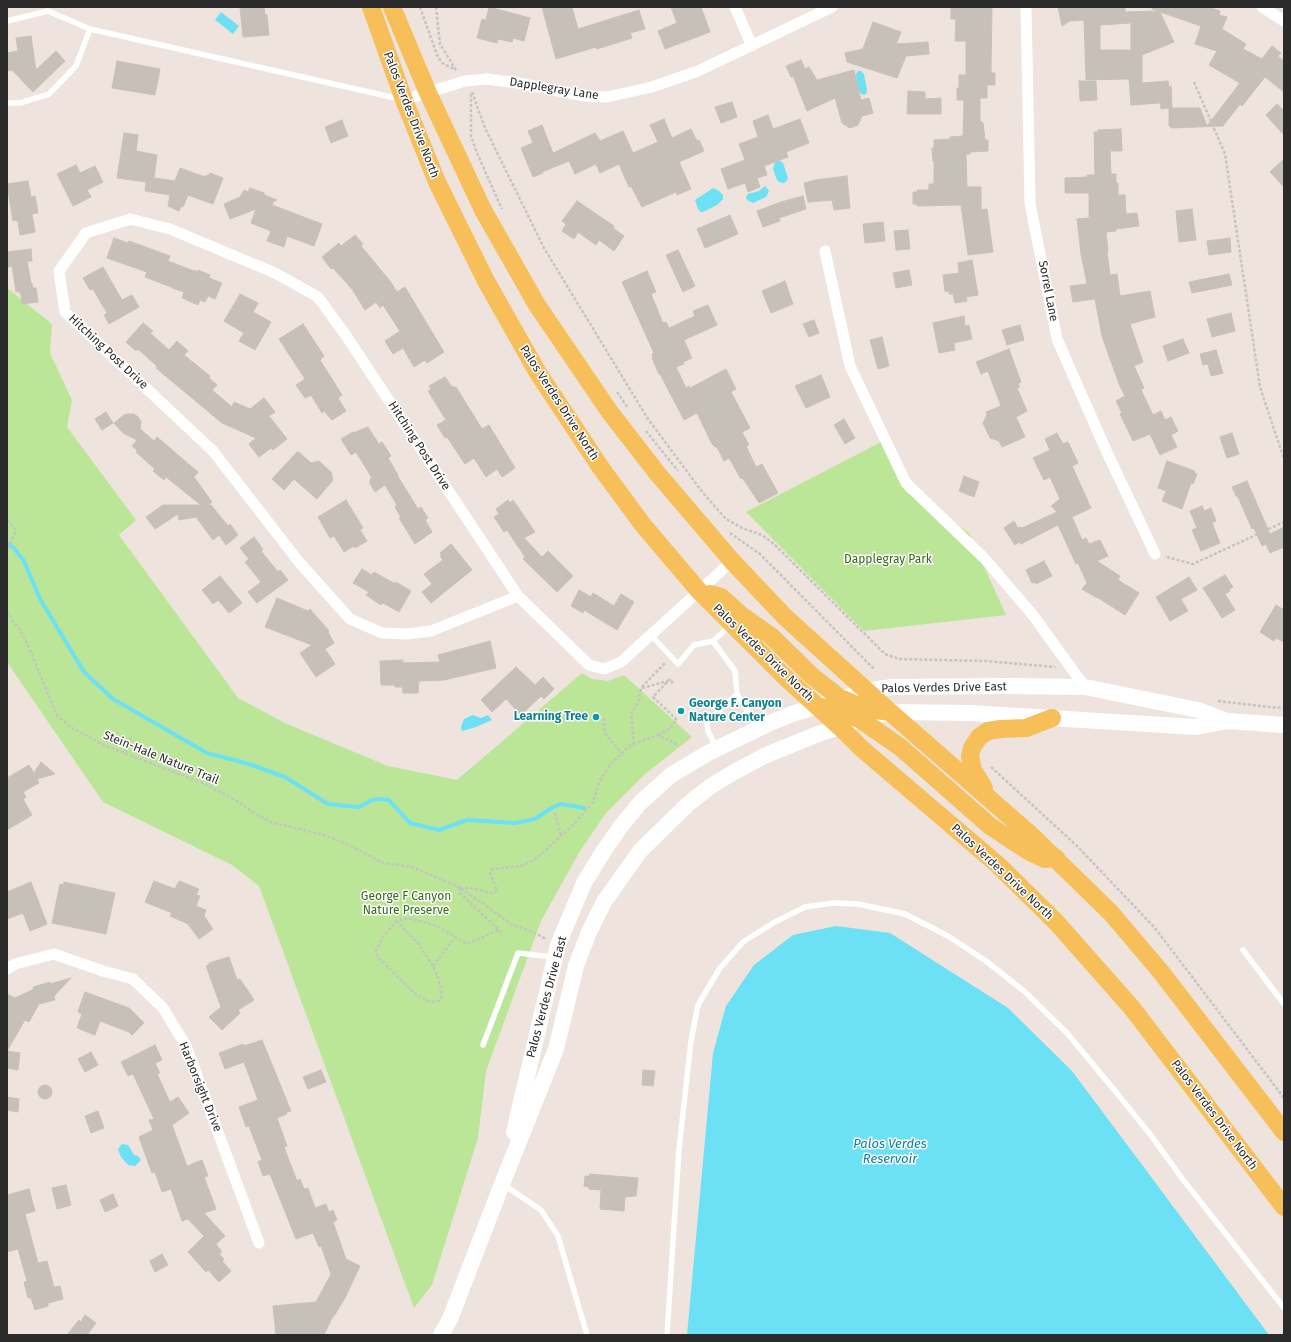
<!DOCTYPE html>
<style>
body{margin:0}
#map{position:relative;width:1291px;height:1342px;overflow:hidden;background:#eee4dd;font-family:"Fira Sans",sans-serif}
canvas{display:block}
.frame{position:absolute;inset:0;border:8px solid #2b2b2b;pointer-events:none}
</style>
<div id="map">
<canvas width="1291" height="1342"></canvas>
<div class="frame"></div>
</div>
<script>
const ctx = document.querySelector('canvas').getContext('2d');
ctx.lineJoin = 'round';
function fillPath(path, color) { ctx.fillStyle = color; ctx.fill(path, 'evenodd'); }
const shape = rows => new Path2D(rows.map(r => 'M' + r).join(''));
function stroke(path, color, width, dash) { ctx.strokeStyle = color; ctx.lineWidth = width; ctx.lineCap = dash ? 'butt' : 'round'; ctx.setLineDash(dash || []); ctx.stroke(path); }
function label(font, color, halo, rows, align = 'center') {
  ctx.font = font + ' "Fira Sans",sans-serif'; ctx.lineWidth = 3; ctx.setLineDash([]); ctx.textBaseline = 'middle'; ctx.strokeStyle = halo; ctx.fillStyle = color; for (const [text, x, y, turn = 0] of rows) {
    ctx.save(); ctx.translate(x, y); ctx.rotate((+turn || 0) * Math.PI / 180); ctx.textAlign = isNaN(turn) ? turn : align; if (halo) ctx.strokeText(text, 0, 0); ctx.fillText(text, 0, 0); ctx.restore();
  }
}
fillPath(shape([
 [7,288,52,324,50,353,72,400,67,427,136,520,119,535,238,698,287,724,388,766,457,780,582,673,592,679,608,681,624,675,692,737,645,774,606,813,580,851,541,921,486,1071,478,1138,432,1285,414,1308,259,886,232,865,103,802,7,662],
 [883,441,906,492,969,533,1006,615,864,631,746,512]
]), '#bbe697');
fillPath(shape([
 [221,12,239,26,233,34,215,20],
 [858,71,861,71,864,74,867,91,866,94,863,95,858,91,856,74],
 [780,161,783,163,788,178,786,182,783,183,779,182,777,180,773,169,775,162],
 [765,186,769,191,766,197,753,203,747,200,746,197,748,194,759,191],
 [713,188,719,191,723,195,723,199,717,205,703,212,701,212,698,209,695,200],
 [473,715,481,718,488,715,492,720,476,727,462,731,461,727,464,719],
 [836,926,890,933,1008,1008,1072,1071,1269,1335,687,1335,713,1053,726,1006,754,965,793,935],
 [122,1144,128,1145,134,1155,138,1156,141,1160,135,1166,128,1165,121,1157,118,1149]
]), '#6ce0f4');
stroke(shape([
 [7,544,14,548,24,561,40,599,84,672,113,699,207,753,249,764,285,777,328,804,359,807,372,800,380,799,389,800,410,823,439,830,467,820,515,823,535,819,553,807,561,804,584,808]
]), '#6ce0f4', 4);
const building = shape([
 [240,7,264,7,265,15,267,15,269,35,243,37,240,7],
 [489,7,530,18,524,41,513,38,512,42,498,39,497,43,477,38,482,19,486,20,489,7],
 [542,7,572,7,578,29,639,10,645,29,630,33,632,38,597,49,596,47,556,59,542,7],
 [671,7,701,7,710,32,665,49,658,31,677,23,671,7],
 [951,7,992,7,991,73,995,73,995,85,987,85,987,98,980,98,980,121,983,123,985,140,988,140,988,151,970,152,970,154,966,154,967,187,981,187,981,210,987,209,993,252,968,255,961,205,917,206,917,204,913,204,913,192,917,192,917,190,929,190,929,184,934,184,934,161,933,161,932,148,934,148,934,140,950,139,950,137,963,136,964,100,957,100,957,88,959,88,959,75,966,75,966,41,955,41,956,19,951,19,951,7],
 [1058,7,1125,7,1125,12,1159,11,1152,9,1152,7,1209,7,1220,11,1219,15,1227,17,1222,29,1246,44,1243,49,1262,59,1272,46,1281,53,1278,56,1284,61,1284,92,1265,77,1242,106,1240,104,1223,126,1171,128,1171,126,1169,126,1169,108,1161,109,1160,103,1131,105,1129,79,1086,80,1084,20,1070,21,1062,26,1058,7],
 [1160,12,1201,26,1195,44,1217,51,1209,65,1240,83,1207,126,1200,108,1172,108,1171,86,1169,87,1168,81,1142,83,1142,55,1174,42,1160,12],
 [1131,23,1131,50,1100,50,1100,25,1131,23],
 [873,22,901,32,896,44,928,42,929,54,906,56,897,78,847,62,845,53,863,49,873,22],
 [31,36,36,70,56,51,65,61,33,92,12,70,7,71,7,53,18,51,16,38,31,36],
 [801,60,805,69,809,67,817,80,854,70,861,100,869,98,873,113,862,116,858,125,850,128,842,123,835,98,807,111,793,76,791,77,786,66,801,60],
 [117,61,160,69,155,95,112,88,117,61],
 [1079,81,1096,81,1097,100,1080,101,1079,81],
 [908,91,925,92,925,99,941,98,941,114,907,114,908,91],
 [732,102,737,117,721,123,715,107,732,102],
 [1277,104,1284,111,1284,135,1266,115,1277,104],
 [768,115,773,129,800,119,809,143,786,152,788,157,764,166,767,175,757,178,760,187,748,192,745,183,728,189,721,169,745,160,739,144,758,137,753,121,768,115],
 [664,119,672,138,691,129,697,141,699,140,704,151,679,162,691,189,677,195,676,192,642,207,631,186,629,187,619,164,600,173,596,164,575,174,569,161,542,172,543,173,533,177,521,148,533,143,528,131,542,125,553,153,595,133,600,141,623,131,633,153,658,142,650,125,664,119],
 [342,120,348,136,331,143,325,127,342,120],
 [1121,129,1122,151,1110,151,1111,174,1116,174,1116,183,1118,183,1118,195,1125,195,1126,214,1137,213,1139,226,1116,229,1116,231,1106,232,1108,251,1107,251,1110,275,1117,274,1120,296,1150,291,1155,317,1130,324,1143,362,1134,366,1144,388,1141,390,1153,415,1161,411,1165,420,1171,417,1178,431,1171,435,1177,447,1160,455,1150,434,1133,441,1120,414,1122,413,1116,401,1125,396,1119,384,1102,336,1095,299,1073,302,1070,286,1087,284,1081,254,1077,219,1089,218,1089,193,1065,193,1065,178,1088,177,1087,175,1095,175,1094,132,1098,132,1098,130,1121,129],
 [124,133,138,135,136,151,157,155,154,178,175,181,180,168,205,177,206,175,208,176,210,173,223,178,213,204,188,195,183,207,181,206,179,211,168,206,170,195,145,191,146,182,117,178,124,133],
 [1284,159,1284,187,1270,172,1284,159],
 [76,165,80,173,95,166,103,182,87,190,91,197,73,206,57,174,76,165],
 [847,176,850,208,834,210,832,200,808,202,804,183,815,180,847,176],
 [28,181,31,197,35,196,38,213,32,214,35,232,20,235,18,222,16,220,13,221,7,184,28,181],
 [250,188,264,193,264,195,277,200,273,202,272,205,322,224,314,246,287,236,284,247,267,241,271,231,251,223,256,209,230,219,224,204,240,197,244,190,248,192,250,188],
 [803,196,806,209,779,218,780,221,763,227,757,211,781,202,803,196],
 [577,201,614,226,613,228,624,236,614,251,599,240,596,245,578,232,574,239,562,231,566,224,562,221,577,201],
 [1192,209,1196,240,1179,242,1176,211,1192,209],
 [730,215,738,234,705,248,697,229,730,215],
 [883,222,885,241,865,243,863,224,883,222],
 [908,230,910,249,896,250,894,231,908,230],
 [355,235,363,244,361,246,390,281,397,292,405,287,444,352,427,363,425,360,414,367,403,348,393,354,385,341,400,331,383,305,380,308,376,302,365,310,352,289,333,268,331,269,322,257,339,243,341,246,355,235],
 [114,238,128,243,129,241,170,256,168,261,194,271,194,270,198,272,198,270,210,275,209,278,222,283,215,299,208,296,205,302,200,300,198,305,182,298,184,292,172,288,175,286,171,287,145,277,147,272,107,258,114,238],
 [1230,238,1231,252,1209,255,1207,241,1230,238],
 [31,249,32,261,27,261,31,283,32,283,33,288,36,288,38,302,22,304,21,294,20,294,19,291,16,292,12,266,7,267,7,252,31,249],
 [678,250,695,286,683,292,666,255,678,250],
 [972,260,978,295,966,297,967,301,955,303,953,294,949,294,949,291,945,292,943,275,959,273,958,263,972,260],
 [103,267,122,300,132,295,139,307,109,324,104,315,107,313,93,289,90,290,83,278,103,267],
 [909,270,912,285,896,288,893,273,909,270],
 [647,271,656,292,651,294,663,323,666,322,669,328,695,316,693,311,708,305,717,325,684,340,692,358,683,362,684,364,676,367,686,388,689,386,690,388,726,369,736,389,731,392,750,428,742,432,749,445,746,446,756,467,762,464,778,493,759,503,746,483,742,478,741,479,729,458,724,461,717,447,715,447,712,444,697,413,684,420,660,374,659,374,652,358,653,357,652,354,654,353,622,282,647,271],
 [1229,274,1232,285,1192,293,1189,282,1229,274],
 [785,281,793,304,771,313,762,291,785,281],
 [240,294,258,303,253,312,271,322,255,350,239,341,244,333,224,321,240,294],
 [1231,313,1235,331,1212,337,1207,319,1231,313],
 [964,316,965,326,969,325,972,339,954,343,955,350,939,353,933,323,964,316],
 [814,320,819,333,809,337,803,324,814,320],
 [143,323,153,331,150,333,169,350,177,341,188,351,184,355,210,376,209,378,217,385,212,390,232,407,234,402,250,409,264,398,275,412,269,416,287,439,273,450,271,448,259,457,249,444,256,438,222,423,156,368,157,366,138,349,136,351,126,342,143,323],
 [303,324,324,356,320,360,342,395,338,398,346,411,332,420,324,411,322,413,311,395,305,398,296,385,305,379,279,339,303,324],
 [1020,325,1024,340,1007,345,1002,330,1020,325],
 [882,337,889,366,878,369,870,340,882,337],
 [1183,339,1189,353,1168,361,1163,346,1183,339],
 [1009,349,1021,382,1018,384,1020,387,1017,388,1027,411,1016,417,1025,437,1002,447,999,441,990,438,983,423,987,415,986,412,1001,406,988,371,981,374,976,362,1009,349],
 [1216,350,1223,373,1211,376,1208,364,1203,365,1200,354,1216,350],
 [821,375,830,397,806,408,795,386,821,375],
 [445,377,452,387,453,386,455,388,456,387,482,429,489,425,515,468,502,477,497,469,486,477,474,458,465,464,447,437,445,438,437,425,446,420,428,391,431,389,429,386,445,377],
 [106,412,113,423,102,430,95,419,106,412],
 [128,414,134,414,138,417,141,422,140,429,154,441,157,437,198,472,194,477,212,502,208,505,211,505,228,526,230,524,238,535,226,545,219,535,213,540,196,517,179,520,178,514,155,529,146,517,163,505,201,505,166,477,164,480,153,471,155,469,136,452,137,450,132,446,137,440,123,433,114,423,124,415,128,414],
 [844,419,855,438,845,444,834,425,844,419],
 [368,427,379,444,382,442,391,456,388,458,398,475,397,475,418,509,421,507,428,518,425,520,432,532,415,544,399,518,401,517,395,507,397,505,385,485,375,492,370,484,370,479,372,478,356,452,351,455,341,439,353,432,353,433,368,427],
 [1057,433,1063,444,1068,442,1078,463,1072,466,1091,508,1072,517,1082,540,1086,538,1089,544,1100,540,1108,556,1097,561,1120,576,1118,580,1139,593,1125,615,1097,597,1097,598,1082,589,1087,583,1078,563,1076,564,1058,525,1021,544,1020,542,1015,545,1004,528,1014,521,1018,528,1021,527,1022,528,1057,512,1051,506,1060,499,1050,477,1044,480,1033,458,1050,450,1045,439,1057,433],
 [1232,433,1239,454,1227,458,1220,437,1232,433],
 [297,452,297,453,299,452,311,463,319,461,331,472,333,480,317,499,294,479,284,490,272,479,297,452],
 [1167,461,1195,471,1194,473,1197,474,1193,484,1191,483,1182,509,1162,501,1166,491,1158,488,1167,461],
 [964,476,979,482,974,497,959,491,964,476],
 [1247,481,1270,534,1284,527,1284,547,1270,553,1266,544,1262,546,1254,528,1252,529,1238,497,1236,496,1232,487,1247,481],
 [346,500,363,528,360,530,367,541,355,548,354,546,344,552,334,536,330,538,318,517,346,500],
 [508,500,509,503,513,500,535,532,524,538,542,557,548,551,573,576,557,592,523,559,525,557,507,530,504,532,494,517,499,514,496,509,508,500],
 [1202,506,1204,511,1211,508,1216,521,1212,523,1220,543,1201,551,1192,530,1197,528,1190,511,1202,506],
 [254,537,263,549,261,551,278,572,280,570,288,580,257,603,248,592,261,582,245,562,249,559,240,548,254,537],
 [451,544,472,570,431,603,422,592,432,584,424,574,443,560,440,556,442,555,440,553,451,544],
 [1044,561,1052,576,1036,584,1035,582,1032,583,1026,570,1044,561],
 [362,569,372,575,374,572,388,580,396,584,396,582,411,591,399,612,383,603,381,605,366,595,369,592,353,583,362,569],
 [1225,575,1233,587,1229,589,1230,591,1225,594,1235,610,1222,618,1203,588,1225,575],
 [220,576,242,603,229,613,218,600,213,604,202,590,220,576],
 [1189,577,1197,590,1181,599,1188,611,1170,621,1156,597,1189,577],
 [579,590,591,597,593,593,614,606,621,594,634,602,617,630,584,610,583,613,571,606,579,590],
 [277,598,308,611,310,609,329,631,328,632,334,643,325,649,335,664,316,677,300,653,312,645,265,627,277,598],
 [1276,605,1284,610,1284,642,1276,638,1274,641,1260,632,1276,605],
 [490,641,496,668,444,680,419,681,418,693,403,693,402,687,395,687,395,685,381,685,380,661,403,660,403,663,440,662,438,655,490,641],
 [516,667,535,685,543,677,554,689,544,699,541,696,521,715,506,699,492,712,481,700,516,667],
 [41,762,55,774,37,779,39,783,23,792,26,797,23,799,32,815,7,830,7,778,29,765,34,773,41,762],
 [154,881,175,889,179,881,199,889,196,895,200,896,196,906,206,910,204,916,213,929,199,939,188,924,170,916,172,913,145,902,154,881],
 [31,882,47,924,30,931,23,913,7,919,7,892,31,882],
 [64,882,115,893,106,934,52,923,60,884,63,885,64,882],
 [229,957,237,980,240,979,254,1000,238,1010,240,1013,222,1030,209,1017,221,1007,206,966,210,964,209,963,229,957],
 [71,978,54,996,55,1000,39,1004,29,1022,25,1020,7,1051,20,1053,18,1070,7,1068,7,994,15,998,34,989,33,987,50,982,50,984,71,978],
 [85,992,129,1008,144,1023,132,1035,129,1032,100,1021,95,1035,77,1028,82,1014,78,1012,85,992],
 [262,1040,291,1111,286,1112,287,1114,277,1118,287,1146,284,1147,297,1181,300,1179,304,1189,308,1188,315,1208,326,1204,329,1212,333,1210,337,1220,333,1222,346,1259,360,1266,345,1298,334,1316,333,1316,324,1335,276,1335,273,1306,316,1302,331,1274,321,1246,319,1247,313,1233,296,1239,270,1174,263,1176,258,1162,262,1160,249,1126,246,1127,239,1107,258,1100,244,1062,225,1069,219,1053,243,1044,244,1046,262,1040],
 [155,1045,162,1060,155,1063,160,1073,157,1074,170,1102,178,1097,189,1113,172,1125,187,1166,202,1160,208,1176,204,1177,216,1209,204,1213,225,1236,216,1244,222,1252,219,1254,224,1259,222,1261,231,1271,219,1282,208,1270,206,1272,188,1252,204,1236,188,1219,182,1221,171,1189,162,1192,155,1172,152,1173,139,1137,153,1130,149,1120,154,1119,133,1074,128,1076,121,1062,155,1045],
 [91,1052,98,1065,85,1072,78,1059,91,1052],
 [321,1070,326,1082,308,1089,303,1077,321,1070],
 [643,1070,655,1071,653,1086,642,1085,643,1070],
 '38 1092a7 7 0 1 1 14 0a7 7 0 1 1-14 0Z',
 [7,1097,19,1099,18,1112,7,1110,7,1097],
 [98,1111,104,1128,91,1133,85,1116,98,1111],
 [590,1174,638,1178,636,1196,625,1197,624,1211,600,1209,601,1190,589,1189,589,1187,584,1186,585,1176,590,1176,590,1174],
 [66,1185,71,1205,57,1209,52,1188,66,1185],
 [29,1189,35,1211,25,1214,38,1263,47,1261,54,1287,60,1286,63,1299,48,1303,48,1306,35,1310,31,1298,28,1298,24,1282,27,1281,18,1249,7,1252,7,1195,29,1189],
 [113,1194,118,1206,105,1212,100,1200,113,1194],
 [162,1254,168,1265,155,1272,150,1261,162,1254],
 [85,1315,96,1323,87,1335,67,1335,79,1320,81,1322,85,1315]
]);
fillPath(building, '#c6c0b8');
stroke(building, '#c9c0b6', 1);
stroke(shape([
 [420,7,437,55,442,63,456,70],
 [436,7,440,44,456,70],
 [1194,82,1225,154,1260,387,1284,459],
 [472,92,485,128,544,248,648,419,703,493,726,519,742,528,762,535,774,544,885,654,899,659,986,661,1055,667],
 [471,94,471,136,477,153,502,209],
 [617,392,628,408],
 [646,431,678,471],
 [7,520,15,529,15,533,7,550],
 [730,533,760,554,874,669],
 [1167,557,1193,564,1284,522],
 [7,611,13,621,20,630,26,641,57,715,70,727,108,747,203,783,239,802,251,811,270,822,324,835,347,844,383,863,412,867,457,886,484,904,512,925,531,931,546,939],
 [671,683,673,681],
 [642,688,668,681],
 [1218,701,1269,707,1284,708],
 [604,718,605,733,609,739,622,753],
 [658,735,667,731,677,720,653,697,671,678],
 [634,744,631,714,639,702,641,688,665,663],
 [125,753,131,737],
 [991,767,1077,846,1155,928,1284,1098],
 [555,813,561,836],
 [460,888,469,888,492,893,497,891,490,873,493,869,521,866,536,859,572,826,593,802,599,782,610,765,629,746,658,735,678,745],
 [460,888,459,892,503,934],
 [396,921,418,943,433,966,438,978,442,995,441,999,438,1001,432,1002,426,1000,414,993,377,956,376,951,383,937,396,921,409,918,437,926,467,944,498,930],
 [433,966,455,937]
]), '#c4c4c4', 2.5, [3, 2]);
stroke(shape([
 [7,21,48,11,90,29,400,99],
 [7,103,20,103,49,94,76,66,90,29],
 [651,635,678,664,694,645,713,641,730,626],
 [713,641,735,671,737,694],
 [716,747,708,731,707,722,737,694,758,728],
 [1243,950,1284,1004],
 [483,1045,518,953,553,957],
 [504,1185,541,1210,558,1236,587,1335],
 [667,1335,679,1149,691,1041,698,1005,720,968,743,942,773,923,805,907,833,903,858,904,905,914,948,936,986,961,1024,991,1067,1033,1111,1086,1150,1134,1181,1177,1284,1308]
]), '#fff', 5.5);
stroke(shape([
 [735,7,752,46],
 [1026,7,1030,204,1057,339,1105,448,1155,554],
 [1262,7,1284,21],
 [404,100,465,81,487,79,518,83,584,96,607,97,652,87,698,71,832,7],
 [130,219,170,229,275,273,318,297,347,337,518,596,431,631,407,634,382,633,350,619,299,562,213,451,65,312,59,271,86,233,130,219],
 [825,251,850,366,906,483,984,558,1032,614,1085,687],
 [518,596,589,665,604,669,621,662,732,561],
 [7,969,15,964,54,954,103,971,133,979,163,1008,186,1046,259,1243]
]), '#fff', 11);
stroke(shape([
 [883,714,890,712,969,713,1196,727,1228,721,1284,725],
 [514,1132,558,945,584,883,603,852,621,826,640,803,671,775,708,753,770,723,792,714,866,691,892,687,1008,686,1085,687,1198,710,1226,721],
 [441,1335,450,1319,502,1184,556,1049,576,966,589,932,604,902,640,851,688,804,711,786,736,771,764,756,818,734,851,723]
]), '#fff', 16);
stroke(shape([
 [371,7,404,100,437,182,486,281,538,373,601,468,643,525,699,591,783,675,840,727,861,748,997,864,1056,922,1132,1008,1284,1207],
 [392,7,428,93,483,210,537,305,609,411,657,473,732,561,785,617,890,712,1031,835,1111,913,1161,972,1284,1132],
 [710,594,721,597,741,615,771,636,812,676,840,698,864,708,890,712],
 [822,707,836,710,861,720,900,747,990,826,1028,851,1045,859,1056,858],
 [984,788,973,770,970,756,972,748,979,737,988,731,1001,729,1026,728,1052,718]
]), '#f7bf59', 18);
for (const [x, y, r, color] of [
 [681,711,4,"#0f9aa8"],
 [596,717,4,"#0f9aa8"]
]) { const dot = new Path2D(); dot.arc(x, y, r, 0, 2 * Math.PI); ctx.fillStyle = color; ctx.fill(dot); stroke(dot, '#fff', 1.5); }
label('12px', '#2b2b2b', '#fff', [
 ["Dapplegray Lane",554,89,9],
 ["Palos Verdes Drive North",411,115,69],
 ["Sorrel Lane",1048,291,79],
 ["Hitching Post Drive",108,352,43],
 ["Palos Verdes Drive North",559,403,57],
 ["Hitching Post Drive",419,446,57],
 ["Palos Verdes Drive North",763,653,44],
 ["Palos Verdes Drive East",944,688,-1],
 ["Stein-Hale Nature Trail",161,758,22],
 ["Palos Verdes Drive North",1002,872,43],
 ["Palos Verdes Drive East",547,997,-75],
 ["Harborsight Drive",200,1087,68],
 ["Palos Verdes Drive North",1214,1115,53]
]);
label('12px', '#336c17', '#fff', [
 ["Dapplegray Park",888,560],
 ["George F Canyon",406,897],
 ["Nature Preserve",406,911]
]);
label('bold 12px', '#0d838f', '#fff', [
 ["George F. Canyon",689,704],
 ["Nature Center",689,718],
 ["Learning Tree",588,717,"right"]
], 'left');
label('italic 13px', '#0880a3', '#fff', [
 ["Palos Verdes",890,1144],
 ["Reservoir",890,1159]
]);
</script>
